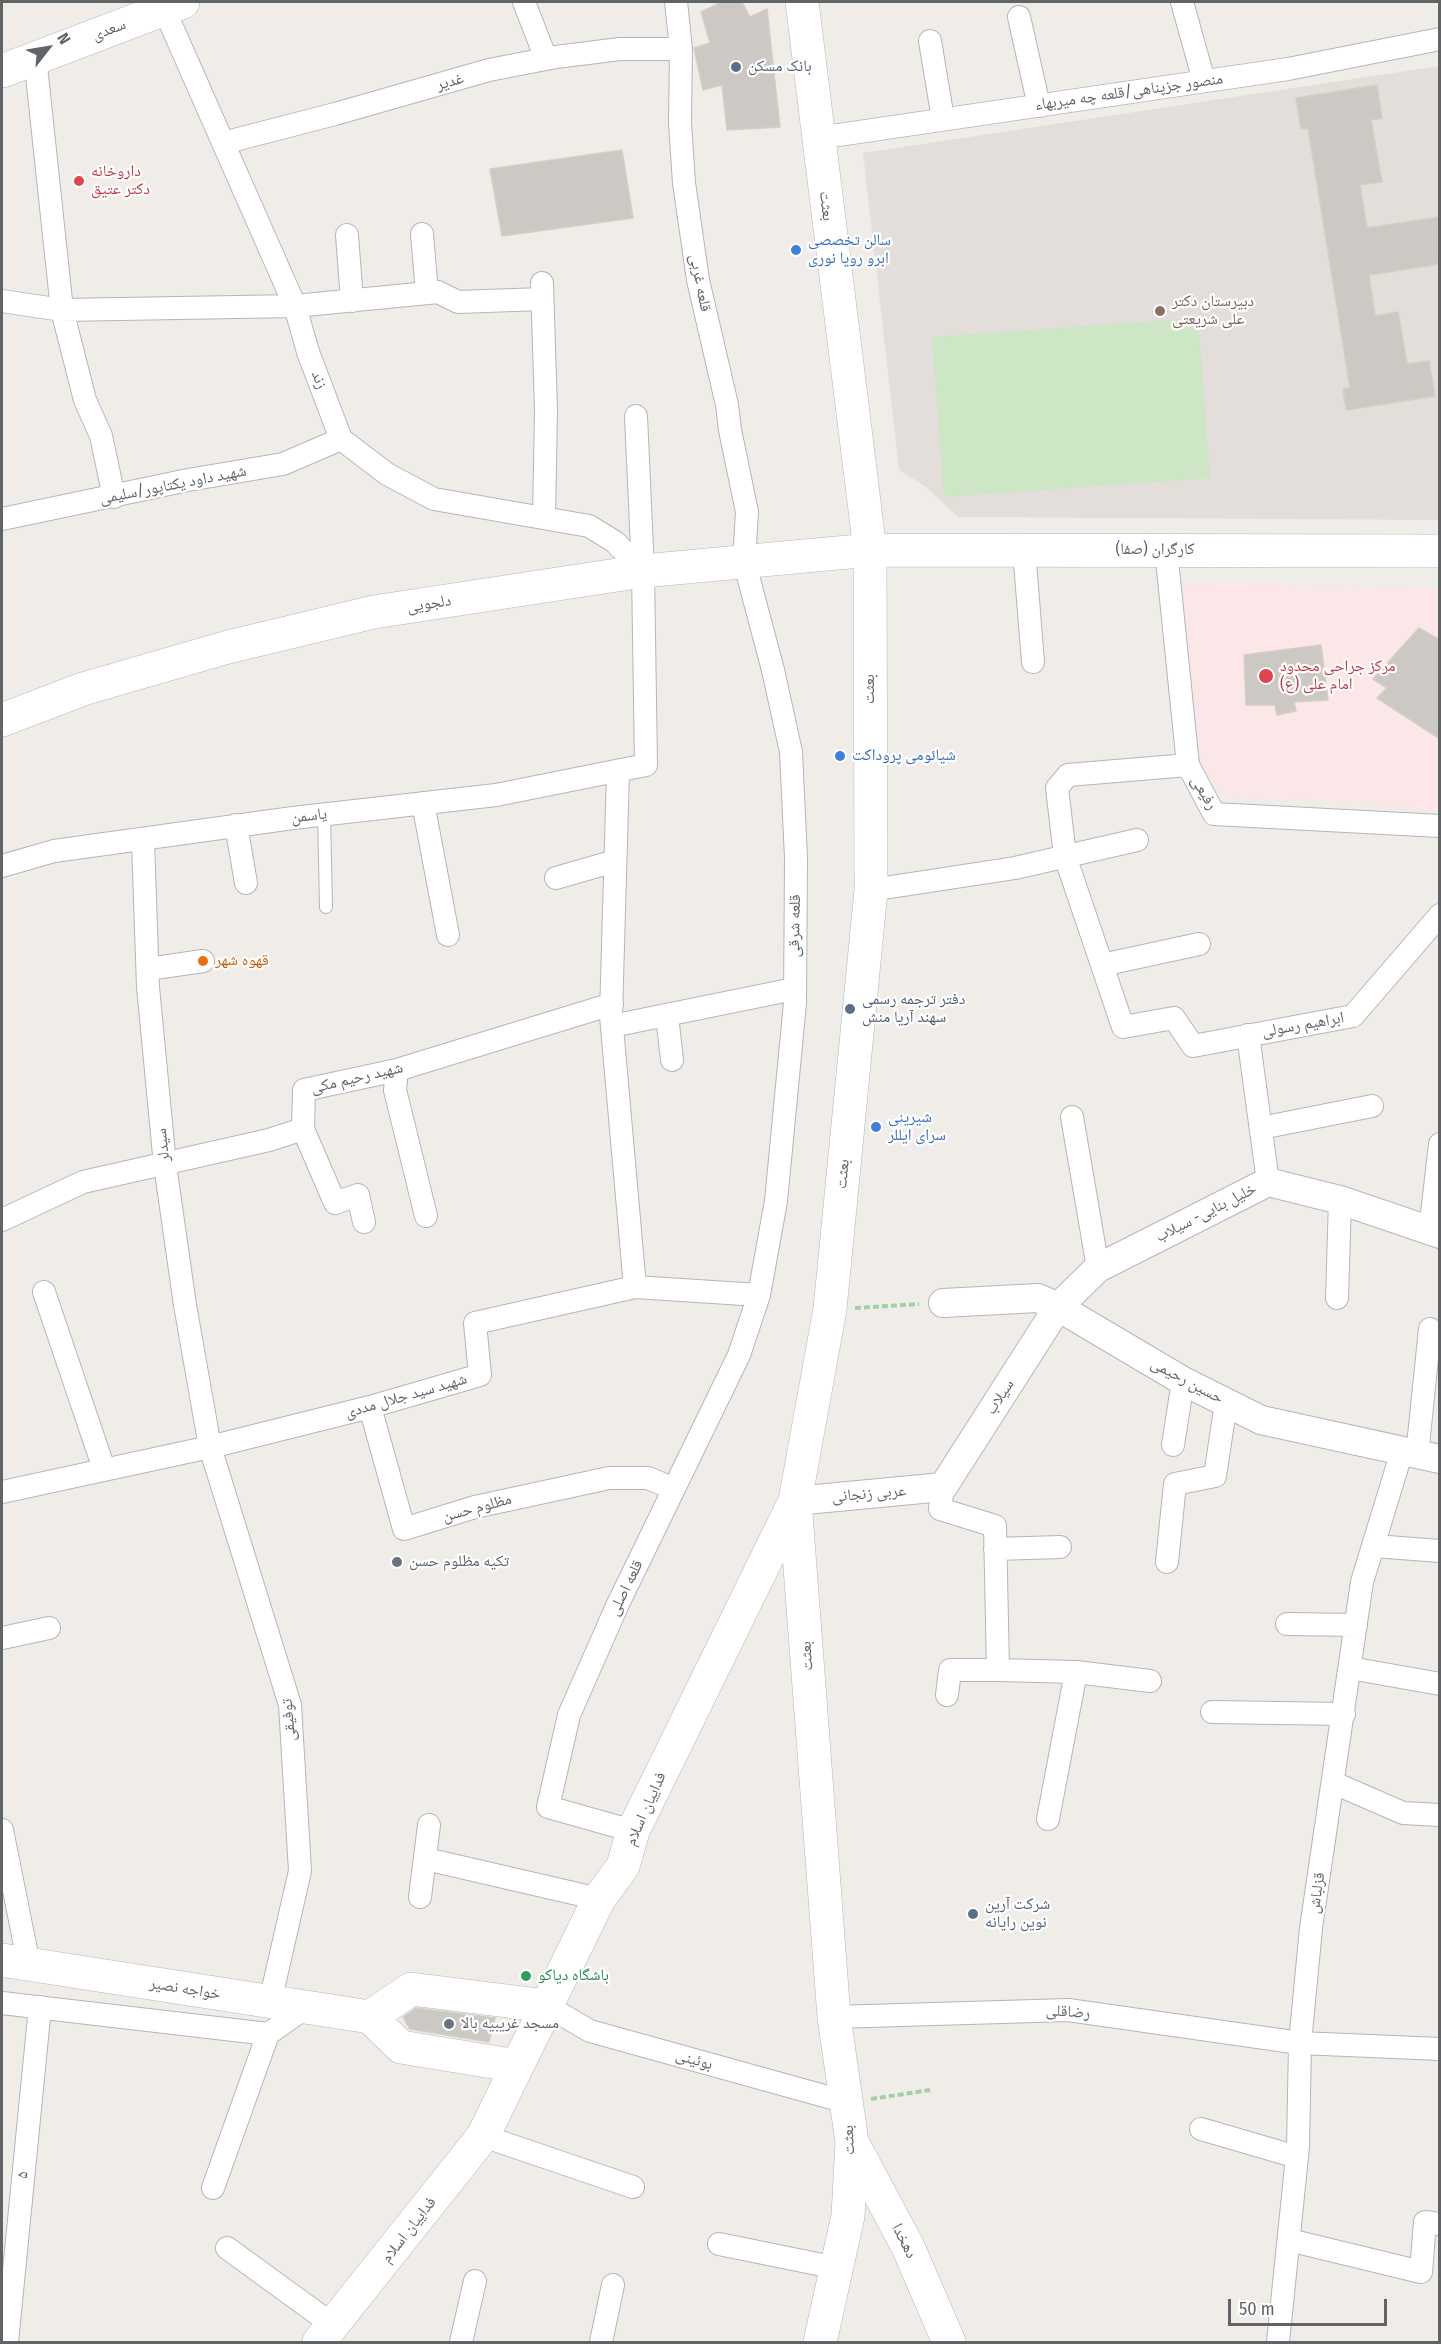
<!DOCTYPE html>
<meta charset="utf-8">
<style>
body{margin:0}
#map{position:relative;width:1441px;height:2344px;overflow:hidden;background:#f0ede8;font-family:"Fira Sans Condensed",sans-serif}
canvas{display:block}
.frame{position:absolute;inset:0;border:3px solid #5f6467;pointer-events:none}
.north{position:absolute;left:18px;top:18px;width:60px;height:60px;-webkit-text-stroke:4px #fff;paint-order:stroke;rotate:59deg;font-size:16px;font-weight:700;line-height:24px;text-align:center;color:#5f6467}
.north::after{content:'';display:block;margin:auto;width:21px;height:27px;background:#5f6467;clip-path:polygon(50% 0,100% 100%,50% 72%,0 100%)}
.scale{position:absolute;left:1228px;top:2299px;width:159px;height:27px;box-sizing:border-box;border:3px solid #5f6467;border-top:0;padding-left:8px;font-size:18px;line-height:21px;white-space:nowrap;color:#5f6467;-webkit-text-stroke:4px #fff;paint-order:stroke}
</style>
<div id="map">
<canvas width="1441" height="2344"></canvas>
<div class="frame"></div>
<div class="north">N</div>
<div class="scale">50 m</div>
</div>
<script>
const ctx = document.querySelector('canvas').getContext('2d');
ctx.lineJoin = 'round';
function fillPath(path, color) { ctx.fillStyle = color; ctx.fill(path, 'evenodd'); }
const shape = rows => new Path2D(rows.map(r => 'M' + r).join(''));
function stroke(path, color, width, dash) { ctx.strokeStyle = color; ctx.lineWidth = width; ctx.lineCap = dash ? 'butt' : 'round'; ctx.setLineDash(dash || []); ctx.stroke(path); }
function label(font, color, halo, rows, align = 'center') {
  ctx.font = font + ' "Fira Sans Condensed","Noto Naskh Arabic",sans-serif'; ctx.lineWidth = 4.5; ctx.setLineDash([]); ctx.textBaseline = 'middle'; ctx.strokeStyle = halo; ctx.fillStyle = color; for (const [text, x, y, turn = 0] of rows) {
    ctx.save(); ctx.translate(x, y); ctx.rotate((+turn || 0) * Math.PI / 180); ctx.textAlign = isNaN(turn) ? turn : align; if (halo) ctx.strokeText(text, 0, 0); ctx.fillText(text, 0, 0); ctx.restore();
  }
}
fillPath(shape([
 [1439,66,1439,520,958,517,926,487,899,470,863,153]
]), '#e3ded9');
fillPath(shape([
 [1180,584,1439,588,1439,811,1355,801,1225,798,1201,766]
]), '#fbe6e8');
fillPath(shape([
 [1198,318,1210,478,944,497,932,337]
]), '#cce6c6');
const building = shape([
 [722,2,742,2,750,17,767,9,780,127,727,130,722,85,703,90,694,48,710,43,701,12,722,2],
 [1377,85,1382,118,1371,120,1382,182,1360,185,1367,228,1440,217,1440,264,1369,275,1375,316,1398,312,1407,364,1429,361,1435,396,1346,410,1343,389,1350,388,1308,128,1301,129,1296,98,1377,85],
 [622,150,633,218,502,236,490,169,622,150],
 [1419,628,1440,640,1440,739,1377,698,1387,688,1373,679,1419,628],
 [1321,645,1328,700,1294,702,1296,711,1277,715,1275,705,1246,705,1244,655,1321,645],
 [416,2008,495,2018,489,2042,410,2029,403,2017,416,2008]
]);
fillPath(building, '#ccc8c4');
stroke(building, '#d5cec6', 1.5);
const service = shape([
 [324,814,326,907]
]);
const minor = shape([
 [161,2,295,306,308,352,341,439,387,474,434,499,589,526,615,542,643,571],
 [524,2,546,59],
 [1182,2,1204,81],
 [1019,17,1039,106],
 [930,41,943,119],
 [35,57,62,310,85,400,101,436,114,497],
 [818,138,1288,69,1440,39],
 [223,143,335,114,489,70,556,57,620,49,681,49],
 [422,234,427,293],
 [347,235,352,301],
 [542,283,546,410,544,518],
 [2,301,62,310,295,306,438,292,458,302,542,299],
 [2,519,188,480,283,464,341,439],
 [1024,550,1033,662],
 [1166,550,1188,765,1214,814,1440,826],
 [1188,765,1068,775,1057,788,1065,856,1123,1027,1174,1018,1193,1046,1353,1016,1440,915],
 [618,771,611,1016,635,1287],
 [423,803,448,935],
 [236,825,246,883],
 [143,841,148,987,165,1165,185,1305,210,1447,290,1705,300,1871,270,2002],
 [2,866,54,851,293,818,496,795,646,765,643,571,636,416],
 [556,878,615,861],
 [871,890,1015,868,1137,840],
 [1102,965,1199,944],
 [148,969,203,961],
 [667,1015,672,1060],
 [612,1026,794,989],
 [1248,1035,1268,1182],
 [397,1070,395,1090,426,1216],
 [1072,1117,1098,1268],
 [1261,1128,1372,1106],
 [2,1220,83,1182,269,1140,303,1129],
 [364,1222,358,1195,335,1203,303,1129,304,1090,397,1070,612,1004],
 [1430,1231,1440,1144],
 [44,1292,104,1469],
 [1337,1298,1340,1200],
 [370,1407,404,1529,475,1507,609,1478,648,1478,674,1489],
 [1173,1445,1183,1381],
 [1417,1455,1430,1329],
 [943,1487,940,1509,995,1526,998,1670,1076,1672,1150,1681],
 [2,1492,210,1447,370,1407,480,1375,475,1323,635,1287,759,1295],
 [1374,1546,1440,1551],
 [995,1549,1060,1547],
 [1167,1562,1175,1484,1215,1476,1226,1403],
 [1287,1624,1356,1625],
 [2,1638,49,1628],
 [1350,1668,1440,1684],
 [947,1695,950,1670,998,1670],
 [1212,1712,1344,1714],
 [1334,1783,1403,1813,1440,1815],
 [1048,1819,1076,1672],
 [2,1830,29,1965],
 [633,1831,548,1807,569,1715,617,1606,739,1355,759,1295,776,1201,795,1003,796,858,791,752,773,670,744,561,747,512,730,430,727,405,698,280,684,183,680,123,681,49,676,2],
 [426,1859,599,1899],
 [420,1897,429,1825],
 [2,2003,268,2034],
 [547,2006,590,2031,846,2102],
 [834,2017,1068,2010,1300,2043,1440,2049],
 [1201,2129,1297,2157],
 [483,2136,633,2187],
 [213,2188,268,2034,305,2008],
 [1289,2240,1421,2272,1425,2222,1440,2224],
 [719,2244,837,2268],
 [227,2248,333,2325],
 [7,2342,40,2007],
 [461,2342,475,2281],
 [601,2342,613,2285],
 [1278,2342,1298,2147,1300,2043,1311,1928,1362,1582,1402,1451]
]);
const tertiary = shape([
 [943,1303,1038,1298,1058,1307,1183,1381,1261,1420,1440,1459],
 [795,1501,943,1487,1058,1307,1098,1268,1268,1182,1340,1200,1440,1234]
]);
const secondary = shape([
 [802,2,870,550,871,890,830,1309,795,1501,834,2017,852,2142,848,2216,820,2342],
 [2,71,183,2],
 [2,720,83,689,228,647,374,612,643,571,870,550,1440,551],
 [2,1960,370,2017],
 [370,2017,411,1989,547,2006],
 [370,2017,401,2047,517,2066],
 [852,2142,908,2247,949,2342],
 [319,2342,483,2136,599,1899,623,1866,633,1831,794,1503]
]);
stroke(service, '#b3b6b9', 14);
stroke(minor, '#b3b6b9', 24);
stroke(tertiary, '#b3b6b9', 30);
stroke(secondary, '#b2b6b9', 34);
stroke(shape([
 [855,1308,919,1304],
 [871,2099,930,2090]
]), '#a4cea7', 4, [6, 3]);
stroke(service, '#fff', 12);
stroke(minor, '#fff', 22);
stroke(tertiary, '#fff', 28);
stroke(secondary, '#fff', 33);
for (const [x, y, r, color] of [
 [736,67,6,"#5c6f8a"],
 [79,181,6,"#e0444e"],
 [796,250,6,"#3f7fe0"],
 [1160,311,6,"#8d6e63"],
 [1266,676,8,"#e0444e"],
 [840,756,6,"#3f7fe0"],
 [203,961,6,"#e8710a"],
 [850,1009,6,"#5c6f8a"],
 [876,1127,6,"#3f7fe0"],
 [397,1562,6,"#6b7280"],
 [973,1914,6,"#5c6f8a"],
 [526,1976,6,"#2e9e5b"],
 [449,2024,6,"#6b7280"]
]) { const dot = new Path2D(); dot.arc(x, y, r, 0, 2 * Math.PI); ctx.fillStyle = color; ctx.fill(dot); stroke(dot, '#fff', 2); }
label('16px', '#5f6467', '#fff', [
 ["سعدی",109,30,-21],
 ["غدیر",450,82,-16],
 ["منصور جزپناهی/قلعه چه میربهاء",1129,92,-8],
 ["بعثت",826,206,83],
 ["قلعه غربی",700,283,79],
 ["زند",319,380,69],
 ["شهید داود یکتاپور/سلیمی",173,485,-11],
 ["کارگران (صفا)",1155,550],
 ["دلجویی",429,604,-9],
 ["بعثت",870,689,-90],
 ["رفیعی",1204,793,59],
 ["یاسمن",309,816,-7],
 ["قلعه شرقی",795,926,-89],
 ["ابراهیم رسولی",1303,1025,-10],
 ["شهید رحیم مکی",357,1078,-13],
 ["سیدلر",163,1145,-96],
 ["بعثت",843,1174,-84],
 ["خلیل بنایی- سیلاب",1206,1213,-27],
 ["حسین رحیمی",1187,1381,28],
 ["شهید سید جلال مددی",406,1396,-16],
 ["سیلاب",1000,1397,-57],
 ["عربی زنجانی",869,1494,-5],
 ["مظلوم حسن",477,1508,-15],
 ["قلعه اصلی",626,1588,-64],
 ["بعثت",807,1656,-94],
 ["توفیقی",289,1720,-95],
 ["فداییان اسلام",646,1809,-66],
 ["قزلباش",1317,1893,-81],
 ["خواجه نصیر",185,1989,9],
 ["رضاقلی",1068,2012,4],
 ["بوئینی",694,2060,16],
 ["بعثت",849,2140,-93],
 ["۵",23,2175,-84],
 ["فداییان اسلام",409,2230,-52],
 ["دهخدا",904,2241,63]
]);
label('16px', '#4e5e75', '#fff', [
 ["بانک مسکن",748,67],
 ["دفتر ترجمه رسمی",862,1000],
 ["سهند آریا منش",862,1018],
 ["شرکت آرین",985,1905],
 ["نوین رایانه",985,1923]
], 'left');
label('16px', '#be3a42', '#fff', [
 ["داروخانه",91,172],
 ["دکتر عتیق",91,190],
 ["مرکز جراحی محدود",1280,667],
 ["امام علی (ع)",1280,685]
], 'left');
label('16px', '#366cbe', '#fff', [
 ["سالن تخصصی",808,241],
 ["ابرو رویا نوری",808,259],
 ["شیائومی پروداکت",852,756],
 ["شیرینی",888,1118],
 ["سرای ایللر",888,1136]
], 'left');
label('16px', '#785e54', '#fff', [
 ["دبیرستان دکتر",1172,302],
 ["علی شریعتی",1172,320]
], 'left');
label('16px', '#c56008', '#fff', [
 ["قهوه شهر",215,961]
], 'left');
label('16px', '#5b616d', '#fff', [
 ["تکیه مظلوم حسن",409,1562],
 ["مسجد غریبیه بالا",461,2024]
], 'left');
label('16px', '#27864d', '#fff', [
 ["باشگاه دیاکو",538,1976]
], 'left');
</script>
